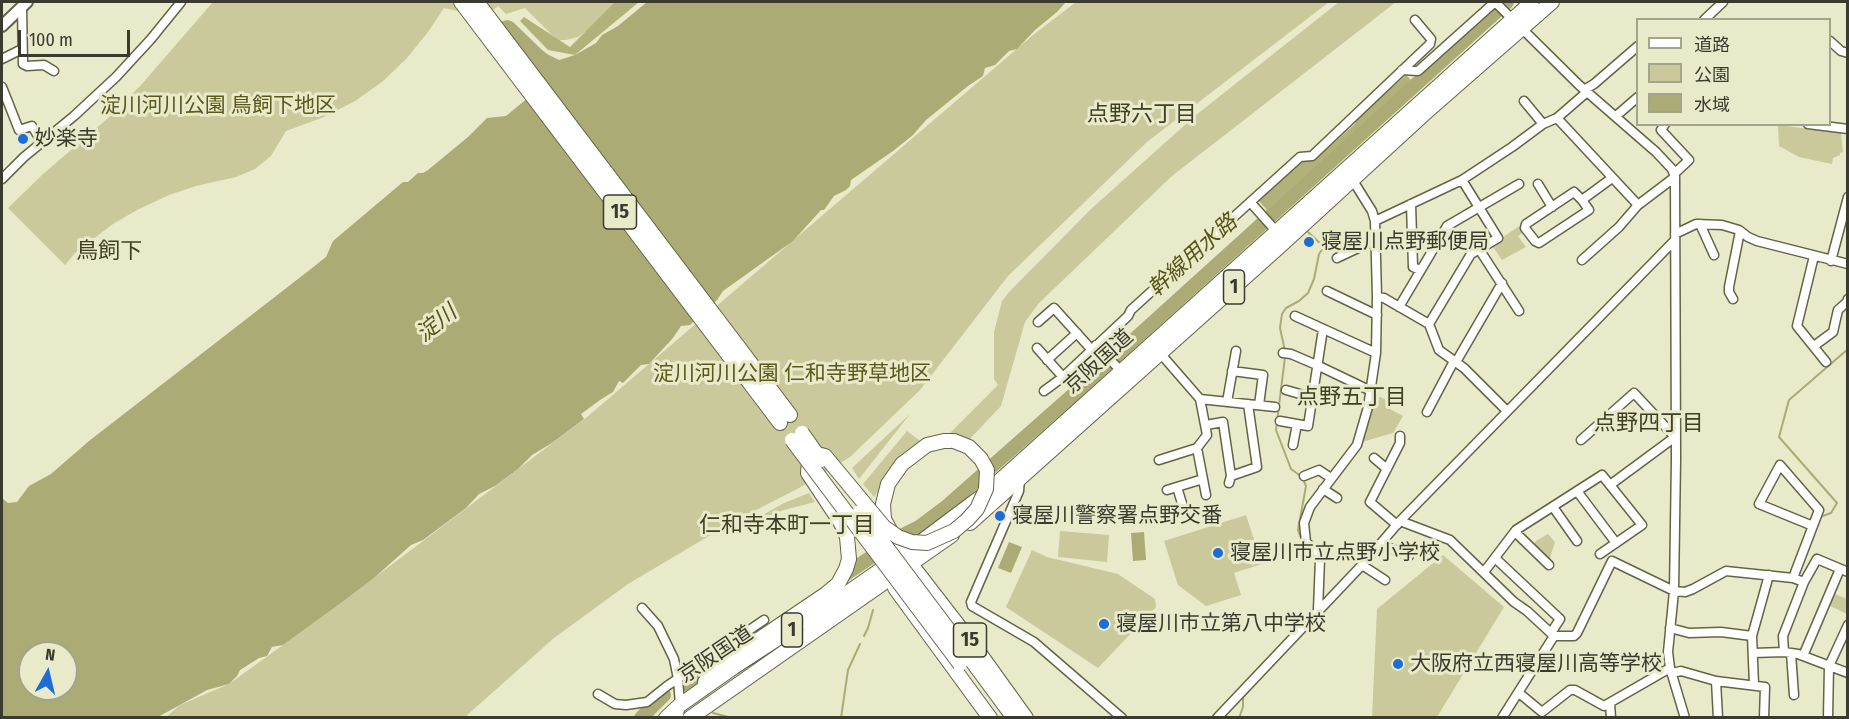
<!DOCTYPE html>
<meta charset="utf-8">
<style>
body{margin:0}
#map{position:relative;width:1849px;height:719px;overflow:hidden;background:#e9eaca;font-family:"Fira Sans Condensed","Noto Sans JP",sans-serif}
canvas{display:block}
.frame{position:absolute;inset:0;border:3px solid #3a3b2e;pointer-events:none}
.legend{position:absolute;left:1636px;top:18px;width:195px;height:108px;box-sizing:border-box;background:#e9eaca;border:2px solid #a3a48c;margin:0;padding:8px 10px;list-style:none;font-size:18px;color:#3a3b2e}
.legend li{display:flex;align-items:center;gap:12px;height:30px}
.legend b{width:30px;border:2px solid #a3a48c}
.north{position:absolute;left:18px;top:641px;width:60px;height:60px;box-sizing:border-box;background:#e9eaca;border:2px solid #a3a48c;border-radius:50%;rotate:8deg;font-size:16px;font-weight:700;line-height:24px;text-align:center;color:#3a3b2e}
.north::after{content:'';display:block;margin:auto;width:21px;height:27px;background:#1d6dd7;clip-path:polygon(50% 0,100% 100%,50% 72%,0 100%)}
.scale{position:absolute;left:18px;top:30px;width:112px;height:27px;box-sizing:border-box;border:3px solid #3a3b2e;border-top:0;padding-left:8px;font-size:18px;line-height:21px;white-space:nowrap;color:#3a3b2e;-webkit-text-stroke:4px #e9eaca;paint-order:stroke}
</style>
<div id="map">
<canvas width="1849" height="719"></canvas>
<div class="frame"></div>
<ul class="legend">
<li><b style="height:8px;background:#fff"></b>道路</li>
<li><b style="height:16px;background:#c9c99b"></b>公園</li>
<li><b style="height:16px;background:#abab75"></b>水域</li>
</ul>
<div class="north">N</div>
<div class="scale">100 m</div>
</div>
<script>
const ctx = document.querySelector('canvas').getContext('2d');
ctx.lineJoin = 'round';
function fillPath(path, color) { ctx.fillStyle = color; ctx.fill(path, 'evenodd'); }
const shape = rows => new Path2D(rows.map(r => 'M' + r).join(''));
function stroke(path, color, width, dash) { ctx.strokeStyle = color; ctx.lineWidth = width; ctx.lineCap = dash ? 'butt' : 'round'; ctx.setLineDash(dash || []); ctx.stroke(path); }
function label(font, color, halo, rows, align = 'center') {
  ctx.font = font + ' "Fira Sans Condensed","Noto Sans JP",sans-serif'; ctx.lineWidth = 6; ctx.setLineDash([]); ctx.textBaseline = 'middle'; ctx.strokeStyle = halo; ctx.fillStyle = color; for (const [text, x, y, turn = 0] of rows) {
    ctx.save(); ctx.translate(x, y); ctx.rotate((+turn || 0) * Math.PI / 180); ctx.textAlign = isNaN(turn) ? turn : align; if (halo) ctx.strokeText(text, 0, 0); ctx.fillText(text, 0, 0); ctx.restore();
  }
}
fillPath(shape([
 [213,2,624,2,602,20,578,37,566,40,559,40,552,35,525,8,506,14,498,6,483,19,475,15,444,8,428,32,407,58,382,82,355,101,324,117,286,131,271,156,255,169,236,177,196,186,169,195,137,210,113,224,75,253,65,265,8,208,42,175,107,119,141,85],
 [1076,2,1329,2,1147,142,1008,276,920,390,850,457,799,488,729,524,628,584,554,638,465,717,165,718,180,705,229,684,341,603,587,417,1033,35],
 [1339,2,1396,2,1172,176,1039,303,1025,322,1001,406,968,441,950,433,998,385,994,379,994,332,1002,301,1010,291,1091,209,1196,115],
 [1778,125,1841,133,1843,152,1840,153,1840,155,1833,158,1832,164,1799,157,1779,146],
 [1521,225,1525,231,1518,236,1526,247,1502,260,1493,247,1502,242,1500,239],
 [1375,395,1392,402,1390,409,1403,416,1393,433,1362,442],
 [910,414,859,479,852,468],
 [907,431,923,443,901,459,874,497,863,484],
 [809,493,815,502,784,510,745,525,784,503],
 [1246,515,1262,564,1234,573,1241,595,1206,606,1178,585,1164,541],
 [1060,531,1109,535,1107,562,1058,557],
 [1548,534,1555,542,1549,561,1533,546,1536,541],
 [1032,550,1047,557,1118,574,1155,599,1156,607,1098,668,1006,607],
 [1443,555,1504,607,1437,717,1372,717,1377,609],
 [1833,593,1847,599,1847,614,1828,605]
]), '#c9c99b');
fillPath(shape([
 [615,2,639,2,575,55,548,50,520,21,524,17,570,47],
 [1406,75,1411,80,1267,210,1258,200,1304,159,1317,158,1355,124,1356,120]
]), '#b1b17a');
fillPath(shape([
 [647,2,1066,2,1057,12,1035,30,1017,49,1009,51,995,65,985,68,983,76,968,86,926,120,913,135,893,151,851,180,850,186,846,190,834,196,824,210,821,210,793,241,723,291,717,300,690,325,681,326,673,338,649,364,641,365,623,383,619,381,613,392,600,400,581,414,584,419,552,443,532,455,518,469,495,486,479,494,466,508,423,540,411,545,374,578,341,603,283,645,272,647,267,656,259,658,240,670,237,676,229,684,207,690,158,717,2,717,2,498,8,503,17,502,29,486,51,474,89,441,307,272,326,257,333,241,403,182,408,182,418,173,423,173,428,170,468,137,487,118,506,116,535,92,488,24,508,20,513,22,541,49,547,54,559,60,575,55,596,43,602,35,618,26],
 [30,653,66,653,66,689,30,689],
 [1144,532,1146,560,1133,561,1131,533],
 [1009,542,1022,547,1011,573,998,568]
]), '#abab75');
stroke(shape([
 [1281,205,1286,209],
 [1259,225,1260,232],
 [1285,351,1280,328,1282,314,1286,308,1299,301,1308,293,1314,279,1319,254,1324,247,1308,232],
 [1285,357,1276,430,1291,469,1302,477,1306,486,1298,530,1302,541],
 [1820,517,1831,513,1837,503,1779,437,1789,400,1848,349],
 [1307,548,1316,560],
 [1308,628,1315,621,1315,618],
 [864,636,868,628,873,610],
 [713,713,732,718],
 [841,718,848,670,860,644],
 [1239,718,1243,707,1243,697,1253,686]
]), '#abab75', 2);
stroke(shape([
 [903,535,919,527,947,506,1075,393,1507,2],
 [840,578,886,547],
 [685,684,729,653],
 [641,718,664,695]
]), '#abab75', 14);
const minor = shape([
 [1495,2,1579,85,1656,152,1672,169,1675,177,1676,459,1674,591,1668,652,1670,668,1685,718],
 [22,6,23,64,27,66,44,65,54,71],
 [1704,20,1723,2],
 [1830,41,1841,51,1848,53],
 [2,59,22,49],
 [1402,70,1418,71,1495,2],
 [2,87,19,130,32,126,41,141],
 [1584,90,1594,84,1638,46],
 [1524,101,1543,124],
 [1616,116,1638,97],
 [1557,118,1638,205],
 [1665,124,1661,130,1689,160,1674,174],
 [1808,124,1848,129],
 [2,179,24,157,74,116,116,77,151,39,181,2],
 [1538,184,1552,207],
 [1582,200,1574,192,1526,224,1525,228,1535,241,1539,243,1589,210,1582,200,1612,178],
 [1251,203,1276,231],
 [1411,204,1413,267,1420,270],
 [1375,221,1462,180,1512,147,1543,124,1557,118,1587,92],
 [1700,224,1714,255],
 [1675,234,1696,224,1722,225,1739,230,1748,237,1757,241,1848,264],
 [1479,249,1519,311],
 [1814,256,1797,326,1826,362],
 [1337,258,1369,243,1375,242],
 [1582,260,1619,227,1638,205,1675,177],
 [1831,261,1848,197],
 [1327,291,1377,315],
 [1377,297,1384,298,1429,324,1471,254,1498,238,1462,180],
 [1733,299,1729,292,1729,287,1740,231],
 [1399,307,1447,226,1519,184],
 [1295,316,1376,353],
 [1038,322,1054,308,1091,349],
 [1429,324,1439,350,1464,368,1507,411],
 [1096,345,1121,371],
 [1814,346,1833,332,1838,310,1847,302,1848,299],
 [1037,348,1063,377],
 [1283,353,1291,354,1319,366,1371,391],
 [1047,360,1077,333],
 [1456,362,1502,283],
 [1232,371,1263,375,1259,405],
 [1286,390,1314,398],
 [1044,391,1063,377,1128,316,1131,310,1300,157,1312,156,1430,44,1431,39,1415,20],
 [1200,399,1275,407],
 [1227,402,1236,351],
 [1427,412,1454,361],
 [1280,421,1308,426,1323,329],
 [1206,425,1223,422,1231,476,1229,483],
 [1581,440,1634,393,1675,437,1610,485],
 [1293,445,1297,424],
 [1197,448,1206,495],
 [1374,458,1387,469],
 [1159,460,1197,448,1207,435,1200,399,1160,353],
 [1231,476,1257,467,1248,404],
 [1304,476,1319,470,1331,478],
 [1020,479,1019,491,971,602,972,606,1034,642,1122,718],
 [1177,487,1184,510],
 [1323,489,1337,498],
 [1167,490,1203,479],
 [1577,491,1616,543],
 [1553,507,1577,541],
 [1400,521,1450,540,1514,602,1527,611,1554,636],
 [1397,525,1370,502,1400,443,1400,436],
 [1515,532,1549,565],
 [1380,544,1409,556],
 [1495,558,1560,619,1551,633],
 [1362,565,1385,580],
 [1484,572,1516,530,1602,475,1642,525,1600,554],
 [1793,578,1819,510,1780,465,1759,504,1813,526],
 [642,608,658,626,674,659,678,679,680,705,679,718],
 [1318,610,1320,559,1319,554,1306,542,1304,523,1310,507,1357,445,1368,407,1376,353,1377,297,1375,221,1372,211,1352,179],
 [1670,628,1689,633,1721,632,1752,636],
 [1784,652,1783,636,1804,582,1817,559,1848,572],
 [1753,653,1784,652,1798,654,1848,673],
 [1791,653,1794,695],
 [1803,656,1840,569],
 [1672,673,1681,671,1716,681,1765,687,1764,718],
 [1716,681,1718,718],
 [1754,685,1752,636,1769,575],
 [1519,693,1542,712,1570,690,1575,690,1604,706,1670,668],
 [598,694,615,704,626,705,647,702,667,686,764,620],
 [1610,703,1611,718],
 [1217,718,1362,565,1400,521,1675,240],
 [1502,718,1554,636,1574,636,1577,633,1612,561,1674,591,1685,592,1693,589,1726,571,1793,578,1804,582],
 [1828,718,1829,666,1848,625]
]);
const tertiary = shape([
 [2,26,27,2]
]);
const primary = shape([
 [461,2,780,423],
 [477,2,790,415],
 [954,441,944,441,927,445,902,464,888,484,883,504,884,519,903,554,975,647,1026,718],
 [895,588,990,718],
 [969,657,1014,718],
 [705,682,727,661,826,594,838,584,846,569,849,559,847,537,841,523,808,473,809,463]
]);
const trunk = shape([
 [970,523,1280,246,1424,114,1552,2],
 [666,718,680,705,734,667,840,598,922,541,986,493,1532,2],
 [690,718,952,535]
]);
stroke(minor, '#636347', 11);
stroke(tertiary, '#636347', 14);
stroke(primary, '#636347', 16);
stroke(trunk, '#636347', 16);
stroke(minor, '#fff', 8);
stroke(tertiary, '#fff', 10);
stroke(primary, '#fff', 14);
stroke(trunk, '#fff', 14);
const primaryBridge = shape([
 [802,433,821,460],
 [792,440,960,664],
 [817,454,825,456,884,527,898,537,912,542,927,543,954,531,967,520,977,509,986,489,987,470,981,459,969,447,954,441],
 [860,512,969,657]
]);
stroke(primaryBridge, '#636347', 16, []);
stroke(primaryBridge, '#fff', 14);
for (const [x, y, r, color] of [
 [23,139,6,"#1d6dd7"],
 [1309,242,6,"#1d6dd7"],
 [1000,516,6,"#1d6dd7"],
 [1218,553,6,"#1d6dd7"],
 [1104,624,6,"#1d6dd7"],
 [1398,664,6,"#1d6dd7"]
]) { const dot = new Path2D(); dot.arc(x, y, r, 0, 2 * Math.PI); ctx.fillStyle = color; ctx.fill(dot); stroke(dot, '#e9eaca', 2); }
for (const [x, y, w] of [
 [620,212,33],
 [1234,287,21],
 [792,630,21],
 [970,640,33]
]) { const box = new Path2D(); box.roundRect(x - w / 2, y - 17, w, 34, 4.5); ctx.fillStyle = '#e9eaca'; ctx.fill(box); stroke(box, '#3a3b2e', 1.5); }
label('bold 20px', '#3a3b2e', null, [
 ["15",620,212],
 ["1",1234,287],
 ["1",792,630],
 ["15",970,640]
]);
label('21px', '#5a591b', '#e9eaca', [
 ["淀川河川公園 鳥飼下地区",218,106],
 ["淀川河川公園 仁和寺野草地区",792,374]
]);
label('21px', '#3a3b2e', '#e9eaca', [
 ["妙楽寺",35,139],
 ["寝屋川点野郵便局",1321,242],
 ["寝屋川警察署点野交番",1012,516],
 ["寝屋川市立点野小学校",1230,553],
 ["寝屋川市立第八中学校",1116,624],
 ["大阪府立西寝屋川高等学校",1410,664]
], 'left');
label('21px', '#3a3b2e', '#e9eaca', [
 ["京阪国道",1099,362,-42],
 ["京阪国道",716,655,-34]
]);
label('22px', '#3f3f24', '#e9eaca', [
 ["点野六丁目",1142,115],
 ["鳥飼下",109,252],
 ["点野五丁目",1352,398],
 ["点野四丁目",1649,424],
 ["仁和寺本町一丁目",787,526]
]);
label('italic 22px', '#575617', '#e9eaca', [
 ["幹線用水路",1193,256,-42],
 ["淀川",437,324,-39]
]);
</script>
